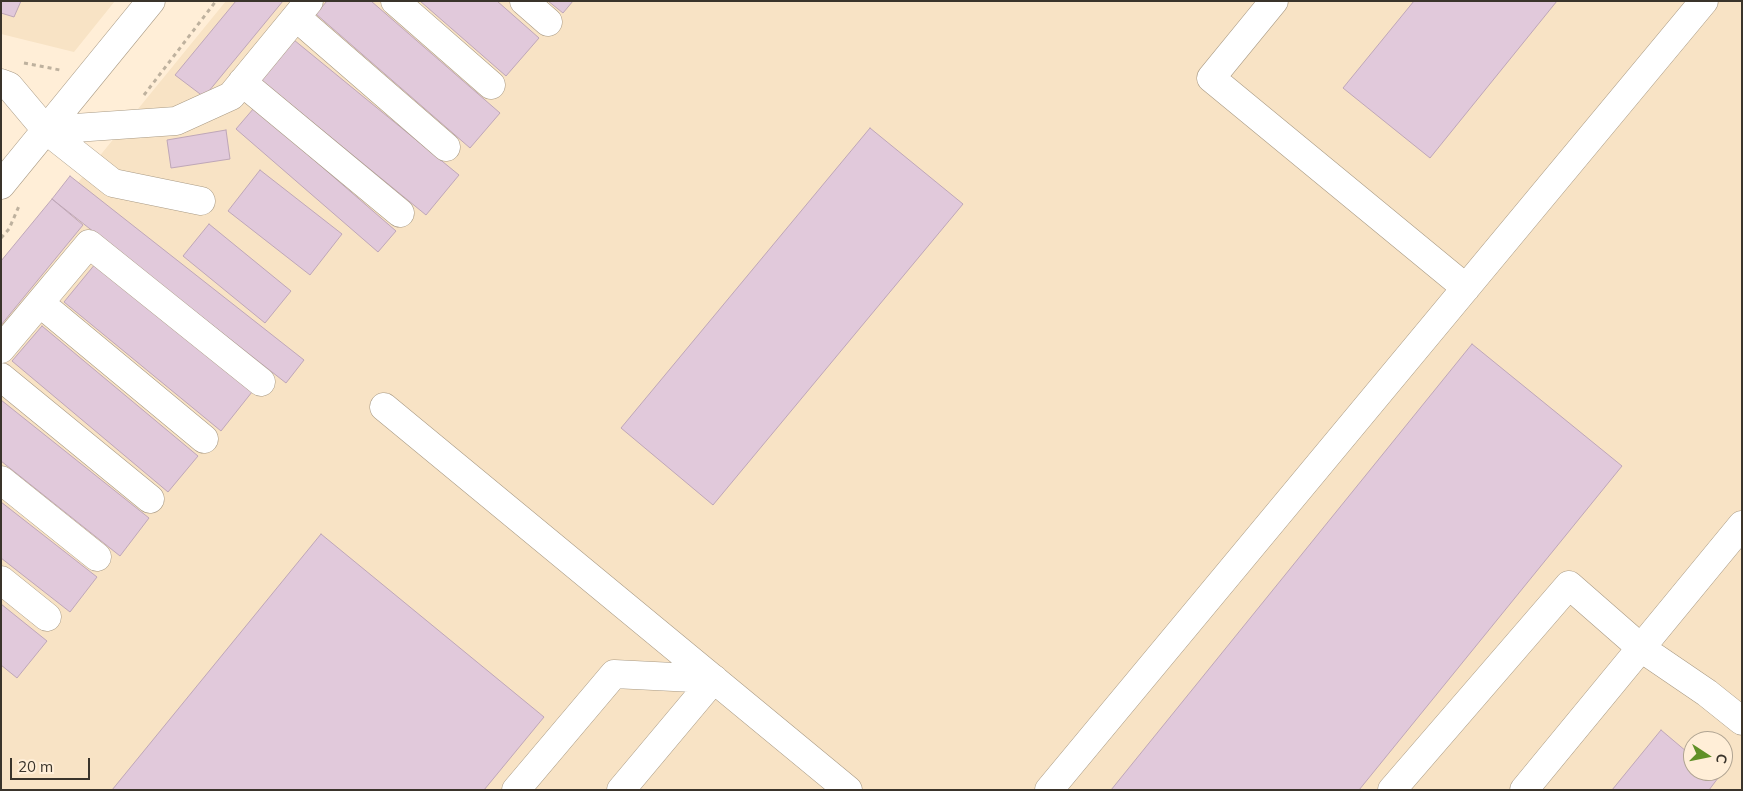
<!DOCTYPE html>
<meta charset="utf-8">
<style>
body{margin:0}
#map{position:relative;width:1743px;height:791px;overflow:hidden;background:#ffeed7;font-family:Mulish,sans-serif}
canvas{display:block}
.frame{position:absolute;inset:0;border:2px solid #3a342b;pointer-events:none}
.north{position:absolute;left:1683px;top:731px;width:50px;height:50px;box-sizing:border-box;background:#ffeed7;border:1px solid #b0a492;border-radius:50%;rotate:101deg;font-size:14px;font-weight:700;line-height:20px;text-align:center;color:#3a342b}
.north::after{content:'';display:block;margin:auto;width:18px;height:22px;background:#609027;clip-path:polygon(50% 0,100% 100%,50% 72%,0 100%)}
.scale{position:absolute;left:10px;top:758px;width:80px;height:22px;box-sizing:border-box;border:2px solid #3a342b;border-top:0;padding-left:6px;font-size:15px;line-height:18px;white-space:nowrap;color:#3a342b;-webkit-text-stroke:4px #ffeed7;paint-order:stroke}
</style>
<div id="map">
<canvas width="1743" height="791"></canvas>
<div class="frame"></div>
<div class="north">С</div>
<div class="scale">20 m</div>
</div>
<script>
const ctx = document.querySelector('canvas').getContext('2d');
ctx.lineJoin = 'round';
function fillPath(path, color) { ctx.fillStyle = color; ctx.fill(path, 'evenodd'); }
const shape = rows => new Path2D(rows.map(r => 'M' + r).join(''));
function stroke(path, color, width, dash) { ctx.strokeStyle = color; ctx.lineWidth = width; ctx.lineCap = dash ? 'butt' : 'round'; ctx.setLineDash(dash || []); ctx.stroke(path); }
fillPath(shape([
 [1,1,115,1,74,52,1,34],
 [226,1,1742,1,1742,790,1,790,1,277],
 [1693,741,1723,741,1723,771,1693,771]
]), '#f8e3c5');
const building = shape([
 [1,1,21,1,14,17,1,13,1,1],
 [236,1,283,1,204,97,175,75,236,1],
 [327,1,371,1,500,113,470,148,316,14,327,1],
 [420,1,497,1,539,38,506,76,420,1],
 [548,1,573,1,563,13,548,1],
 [1414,1,1557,1,1430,158,1343,88,1414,1],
 [294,40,459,175,426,215,261,80,294,40],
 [254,108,396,231,378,252,236,129,254,108],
 [870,128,963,204,713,505,621,428,870,128],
 [226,130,230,159,171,168,167,140,226,130],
 [260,170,342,234,310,275,228,211,260,170],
 [70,176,304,360,286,383,52,199,70,176],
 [52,199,83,225,1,325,1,261,52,199],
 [209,224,291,291,265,323,183,256,209,224],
 [96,263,252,392,221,431,64,302,96,263],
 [42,326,198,456,168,492,12,361,42,326],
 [1472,344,1622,466,1359,790,1111,790,1472,344],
 [1,400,149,518,120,556,1,461,1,400],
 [1,502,97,577,70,612,1,558,1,502],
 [321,534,544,717,484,790,112,790,321,534],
 [1,604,47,641,17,678,1,665,1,604],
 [1661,730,1693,757,1693,771,1710,771,1718,778,1709,790,1612,790,1661,730]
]);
fillPath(building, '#e1c9db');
stroke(building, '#bfa7b8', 1);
const minor = shape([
 [395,1,491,85],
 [524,1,548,22],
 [1274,1,1211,78,1466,288],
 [296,17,446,147],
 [242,82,400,213],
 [1,83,9,86,46,130,113,183,201,201],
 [46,130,176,121,231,96,309,1],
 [1,185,151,1],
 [40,303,204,439],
 [1,349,89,244,261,382],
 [1,377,150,499],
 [384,407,848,790],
 [1,480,97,557],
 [1,580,47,617],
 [516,790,614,674,714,679],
 [621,790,714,679],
 [1049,790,1704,1],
 [1392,790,1569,585,1641,648,1707,693,1742,721],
 [1524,790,1742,525]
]);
stroke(minor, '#a99a84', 29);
stroke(shape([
 [24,63,60,70],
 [144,95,216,1],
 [1,238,9,229,19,206]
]), '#beb19e', 3, [4, 4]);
stroke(minor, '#fff', 28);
</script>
